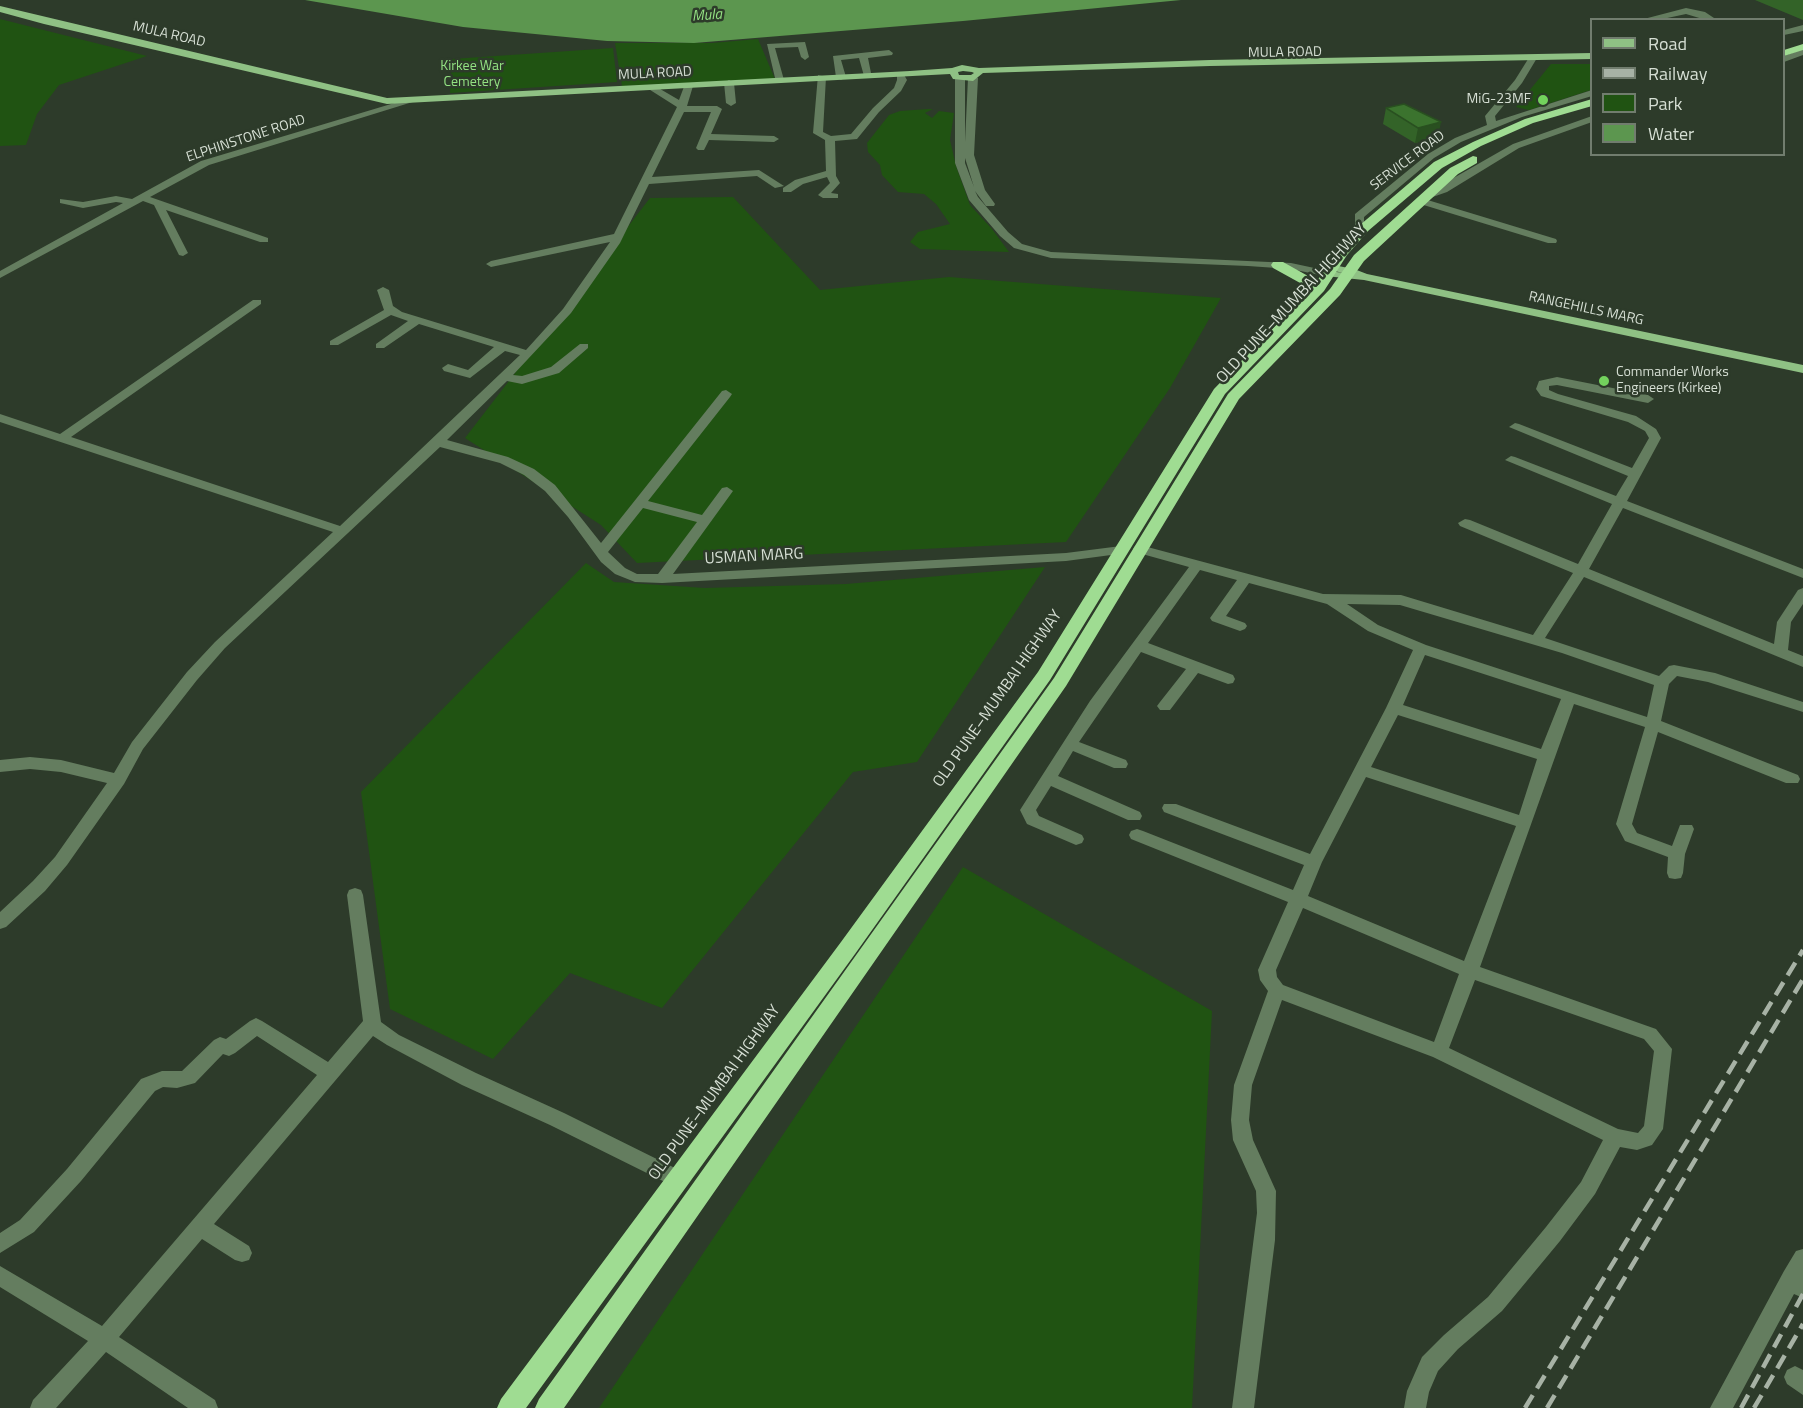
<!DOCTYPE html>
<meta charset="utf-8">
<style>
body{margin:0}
#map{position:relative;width:1803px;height:1408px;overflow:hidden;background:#2d3b2a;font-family:"Titillium Web",sans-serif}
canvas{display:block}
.legend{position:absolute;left:1590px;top:18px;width:195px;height:138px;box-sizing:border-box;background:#2d3b2a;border:2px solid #717d6e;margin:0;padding:8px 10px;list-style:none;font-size:18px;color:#d6dfd4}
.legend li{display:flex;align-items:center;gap:12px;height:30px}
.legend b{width:30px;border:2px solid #717d6e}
</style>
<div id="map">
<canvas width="1803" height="1408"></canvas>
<ul class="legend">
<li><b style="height:8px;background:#8fc184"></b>Road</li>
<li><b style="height:8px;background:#a7b2a5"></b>Railway</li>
<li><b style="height:16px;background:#205312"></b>Park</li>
<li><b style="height:16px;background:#5c964f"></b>Water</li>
</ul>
</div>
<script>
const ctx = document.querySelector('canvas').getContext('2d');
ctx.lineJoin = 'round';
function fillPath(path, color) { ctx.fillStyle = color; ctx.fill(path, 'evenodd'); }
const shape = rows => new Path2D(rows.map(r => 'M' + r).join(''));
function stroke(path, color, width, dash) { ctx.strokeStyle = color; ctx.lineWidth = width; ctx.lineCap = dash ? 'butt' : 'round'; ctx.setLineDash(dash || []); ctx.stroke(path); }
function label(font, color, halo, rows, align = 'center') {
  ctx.font = font + ' "Titillium Web",sans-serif'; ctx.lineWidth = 5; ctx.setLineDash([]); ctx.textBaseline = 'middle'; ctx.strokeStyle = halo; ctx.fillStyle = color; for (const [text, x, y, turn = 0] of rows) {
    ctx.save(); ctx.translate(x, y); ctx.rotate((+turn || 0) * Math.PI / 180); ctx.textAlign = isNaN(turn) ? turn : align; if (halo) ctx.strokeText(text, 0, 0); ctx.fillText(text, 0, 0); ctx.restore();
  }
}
fillPath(shape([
 [0,19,147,56,59,85,37,114,26,145,0,146],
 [758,39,775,79,622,86,615,43,712,43],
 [613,48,617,82,450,93,452,59],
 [1551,64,1591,64,1591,90,1529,110,1516,107],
 [928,109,933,109,925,113,932,118,939,111,954,113,950,140,956,166,970,205,992,229,1009,252,920,249,910,242,918,232,950,224,936,204,924,194,898,192,882,175,880,165,868,152,867,143,889,115,900,111],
 [733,197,820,290,949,277,1221,298,1170,388,1066,542,637,563,601,525,465,438,650,198],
 [586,563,614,582,705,588,846,584,1045,567,917,762,853,772,662,1008,570,973,493,1059,390,1009,361,792],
 [963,867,1212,1011,1192,1408,599,1408]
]), '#205312');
fillPath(shape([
 [305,0,1181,0,963,21,694,43,607,41,463,27]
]), '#5c964f');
fillPath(shape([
 [1686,8,1705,12,1717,20,1706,20,1686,14,1658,20,1640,20,1686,8],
 [1803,25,1803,31,1784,35,1784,30,1803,25],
 [805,42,809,57,805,60,801,57,798,47,775,48,784,80,776,82,767,44,805,42],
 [1803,49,1803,55,1784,62,1784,56,1803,49],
 [889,50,893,53,892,55,868,58,872,78,864,76,859,58,841,60,846,77,841,80,836,77,833,56,889,50],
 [1530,56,1537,58,1522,83,1495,116,1496,121,1592,90,1592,96,1522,117,1461,142,1434,158,1364,217,1364,223,1369,228,1368,230,1360,230,1355,226,1355,214,1428,154,1455,138,1487,125,1485,116,1515,80,1530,56],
 [897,73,903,73,907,80,901,91,879,112,857,139,835,141,836,176,840,183,831,193,838,194,838,198,823,198,818,195,830,183,827,177,803,184,791,192,783,192,783,188,795,180,826,171,825,140,813,133,818,75,826,77,823,132,831,136,851,134,873,108,894,88,897,80,897,73],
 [960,75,965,78,965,142,968,78,973,75,978,78,974,155,985,190,995,204,994,206,986,206,975,191,978,197,1008,232,1022,244,1051,252,1291,263,1333,272,1334,274,1329,277,1291,269,1248,266,1051,258,1014,248,1000,236,969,200,955,163,955,78,960,75],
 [965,158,974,187,965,163,965,158],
 [729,80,734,83,736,103,731,106,726,103,724,83,729,80],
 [685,84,693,86,687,106,717,106,722,109,711,134,774,136,779,139,774,142,709,140,704,150,698,150,696,148,711,112,684,112,652,177,759,170,784,186,775,188,757,176,649,184,620,243,571,313,513,375,522,376,551,367,580,344,588,344,588,348,559,373,522,384,507,381,447,440,508,457,534,469,555,485,601,543,722,391,726,390,732,394,730,397,648,501,702,515,722,488,727,487,733,491,673,574,1066,553,1121,546,1128,550,1126,553,1066,561,662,583,635,582,615,574,601,562,568,517,545,491,524,475,500,463,440,447,225,648,197,680,143,749,124,784,67,865,45,891,6,927,0,929,0,912,33,881,55,857,107,783,61,772,30,769,0,772,0,760,30,757,61,760,114,773,132,742,187,672,215,642,333,532,0,422,0,414,60,434,253,300,261,300,261,304,71,437,340,526,520,355,505,351,470,378,444,371,442,368,448,364,468,370,494,347,419,324,384,348,376,348,376,344,408,321,391,315,338,345,330,345,330,341,384,310,377,290,383,287,389,290,393,306,402,312,526,350,563,309,610,242,491,267,486,264,491,261,614,234,677,107,647,88,655,86,679,100,685,84],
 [643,508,697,522,658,574,637,574,625,568,608,552,643,508],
 [411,98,419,100,209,165,150,197,268,238,268,242,260,242,166,210,188,253,183,256,179,255,154,205,143,201,0,278,0,271,123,203,116,202,83,208,60,203,60,199,83,202,116,196,132,199,201,161,411,98],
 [1592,116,1592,122,1519,148,1447,192,1427,199,1422,196,1513,144,1592,116],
 [1421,198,1556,239,1557,241,1556,243,1548,243,1417,203,1417,199,1421,198],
 [1557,377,1648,395,1654,399,1648,403,1557,385,1549,386,1549,390,1558,394,1636,416,1656,429,1661,438,1627,501,1803,569,1803,578,1623,508,1589,569,1774,644,1777,622,1798,590,1803,588,1803,604,1791,622,1788,650,1803,656,1803,667,1584,577,1545,638,1659,676,1669,666,1674,665,1715,673,1803,702,1803,712,1708,682,1677,676,1669,684,1661,721,1798,775,1800,779,1798,783,1786,783,1658,732,1632,824,1637,833,1672,846,1680,825,1692,825,1694,829,1685,854,1683,873,1681,878,1675,879,1669,878,1667,873,1668,857,1625,841,1616,824,1645,727,1574,704,1480,967,1656,1029,1672,1049,1663,1129,1652,1145,1637,1150,1620,1147,1595,1194,1560,1241,1502,1311,1458,1349,1438,1371,1429,1392,1426,1408,1404,1408,1407,1391,1422,1357,1444,1335,1488,1297,1546,1227,1581,1182,1603,1140,1433,1057,1282,1000,1252,1085,1249,1120,1253,1140,1276,1191,1275,1240,1254,1408,1232,1408,1257,1213,1256,1191,1233,1140,1231,1120,1234,1085,1268,991,1260,980,1258,970,1288,902,1131,839,1129,835,1131,831,1137,829,1143,831,1293,890,1304,865,1164,812,1162,808,1164,804,1176,804,1310,854,1386,708,1413,650,1368,631,1327,604,1249,583,1226,616,1245,623,1247,626,1245,629,1240,631,1212,621,1210,618,1237,580,1200,570,1148,643,1233,675,1235,679,1233,683,1228,684,1198,673,1170,710,1160,710,1157,706,1160,702,1186,669,1141,652,1079,742,1126,760,1128,764,1126,768,1114,768,1073,751,1058,776,1140,812,1142,816,1140,820,1128,820,1051,786,1036,810,1039,816,1082,835,1084,839,1082,843,1076,845,1027,824,1020,810,1090,701,1189,567,1135,552,1133,549,1135,546,1140,545,1323,594,1401,595,1533,635,1573,573,1460,526,1458,523,1465,519,1470,520,1578,564,1612,504,1505,460,1511,456,1515,457,1616,496,1628,476,1509,427,1515,423,1519,424,1632,468,1649,438,1645,431,1628,422,1541,396,1536,389,1539,381,1557,377],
 [1347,604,1400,605,1562,653,1654,685,1647,717,1426,645,1378,625,1347,604],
 [1425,655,1561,699,1541,749,1403,705,1425,655],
 [1398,715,1537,759,1519,815,1371,767,1398,715],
 [1366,777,1516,826,1464,961,1308,896,1322,862,1366,777],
 [1303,908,1459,974,1434,1042,1283,985,1277,977,1276,970,1303,908],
 [1475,980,1644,1039,1654,1051,1644,1126,1638,1133,1618,1129,1449,1048,1475,980],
 [355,888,361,890,363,895,381,1022,399,1035,476,1073,564,1113,685,1173,688,1179,685,1185,678,1188,671,1185,550,1125,462,1085,387,1045,373,1036,214,1224,249,1246,252,1253,249,1260,242,1262,235,1260,202,1239,119,1337,215,1400,218,1408,188,1408,106,1352,56,1408,30,1408,33,1400,88,1341,0,1287,0,1266,102,1326,317,1075,257,1036,235,1053,229,1056,223,1054,195,1083,177,1088,163,1087,155,1091,81,1181,34,1232,0,1253,0,1233,20,1220,67,1169,141,1079,162,1071,182,1071,214,1040,220,1037,226,1039,250,1021,256,1018,262,1021,328,1062,363,1021,347,895,349,890,355,888],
 [1803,1249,1803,1298,1794,1294,1733,1408,1710,1408,1784,1271,1796,1251,1803,1249],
 [1795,1366,1803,1370,1803,1395,1787,1384,1784,1377,1787,1370,1795,1366]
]), '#647d5f');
fillPath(shape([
 [0,6,387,98,910,71,952,68,962,65,979,68,1210,60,1592,53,1592,59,1210,66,983,73,973,81,953,79,950,74,387,104,44,24,0,12,0,6],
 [963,71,972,72,974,73,971,75,959,75,958,72,963,71],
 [1333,265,1354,269,1367,274,1803,365,1803,373,1364,280,1325,276,1325,272,1329,271,1344,273,1329,270,1329,266,1333,265]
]), '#8fc184');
fillPath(shape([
 [1803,44,1803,50,1784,56,1784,50,1803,44],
 [1592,99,1592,106,1533,123,1481,146,1442,168,1368,231,1347,255,1324,291,1225,394,1050,680,855,954,526,1408,497,1408,501,1399,841,942,1038,672,1214,389,1311,289,1273,268,1271,265,1273,262,1283,262,1317,281,1337,250,1360,225,1434,162,1473,142,1525,119,1592,99],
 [1473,156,1477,157,1477,163,1458,174,1364,261,1340,295,1239,399,1066,686,564,1408,535,1408,539,1399,1054,678,1228,394,1330,289,1354,255,1450,168,1473,156]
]), '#9fdc92');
stroke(shape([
 [1525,1408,1803,950],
 [1547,1408,1803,979],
 [1741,1408,1803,1294],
 [1754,1408,1803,1324]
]), '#a7b2a5', 4.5, [15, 8]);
fillPath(shape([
 [1755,0,1803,0,1803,20],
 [1386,108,1438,137,1415,143,1383,124]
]), '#336328');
fillPath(shape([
 [1441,122,1438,137,1415,143,1418,128]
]), '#295020');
const building = shape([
 [1404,104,1441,122,1418,128,1386,108,1404,104]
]);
fillPath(building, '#3b732e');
stroke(building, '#295020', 1.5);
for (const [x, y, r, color] of [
 [1543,100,6,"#73d25d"],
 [1604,381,6,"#73d25d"]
]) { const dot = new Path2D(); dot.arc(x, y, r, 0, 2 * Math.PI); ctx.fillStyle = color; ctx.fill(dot); stroke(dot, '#2d3b2a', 2); }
label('14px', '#d6dfd4', '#2d3b2a', [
 ["MULA ROAD",169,35,13],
 ["MULA ROAD",1285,53,-1],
 ["MULA ROAD",655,74,-3],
 ["ELPHINSTONE ROAD",246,139,-18],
 ["SERVICE ROAD",1408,161,-37],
 ["RANGEHILLS MARG",1586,309,12]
]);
label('14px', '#93e182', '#2d3b2a', [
 ["Kirkee War",472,67],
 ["Cemetery",472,83]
]);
label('14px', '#d6dfd4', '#2d3b2a', [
 ["MiG-23MF",1531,100],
 ["Commander Works",1616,373,"left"],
 ["Engineers (Kirkee)",1616,389,"left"]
], 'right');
label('italic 15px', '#95e283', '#2d3b2a', [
 ["Mula",707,16,-4]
]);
label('16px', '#d6dfd4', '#2d3b2a', [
 ["OLD PUNE–MUMBAI HIGHWAY",1292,304,-47],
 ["USMAN MARG",754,557,-3],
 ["OLD PUNE–MUMBAI HIGHWAY",998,699,-55],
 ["OLD PUNE–MUMBAI HIGHWAY",715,1093,-54]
]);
</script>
